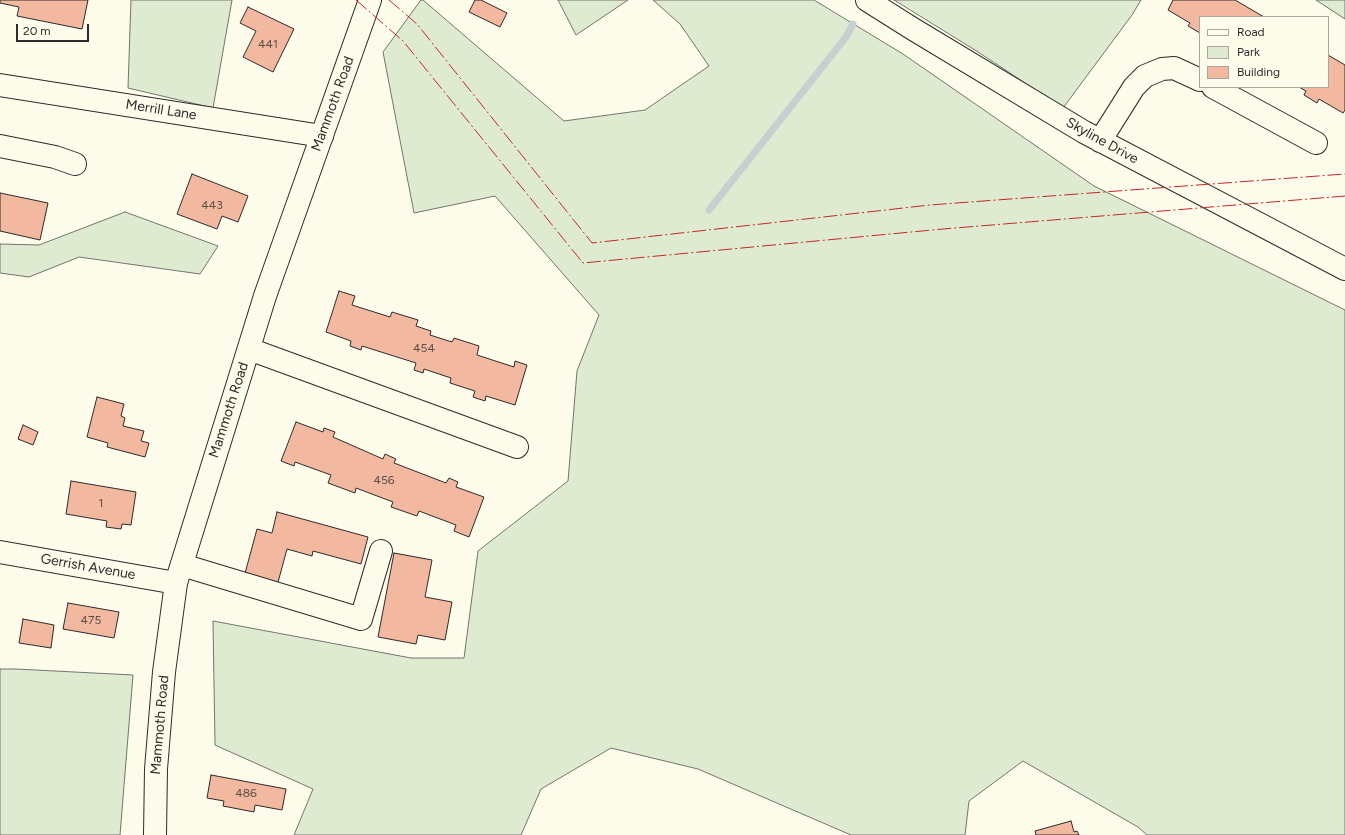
<!DOCTYPE html>
<style>
body{margin:0}
#map{position:relative;width:1345px;height:835px;overflow:hidden;background:#fdfbea;font-family:Figtree,sans-serif}
canvas{display:block}
.legend{position:absolute;left:1199px;top:16px;width:130px;height:72px;box-sizing:border-box;background:#fdfbea;border:1px solid #a9a89e;margin:0;padding:5px 7px;list-style:none;font-size:12px;color:#2b2b2b}
.legend li{display:flex;align-items:center;gap:8px;height:20px}
.legend b{width:20px;border:1px solid #a9a89e}
.scale{position:absolute;left:16px;top:24px;width:73px;height:18px;box-sizing:border-box;border:2px solid #2b2b2b;border-top:0;padding-left:5px;font-size:12px;line-height:14px;white-space:nowrap;color:#2b2b2b;-webkit-text-stroke:3px #fdfbea;paint-order:stroke}
</style>
<div id="map">
<canvas width="1345" height="835"></canvas>
<ul class="legend">
<li><b style="height:5px;background:#fdfbea"></b>Road</li>
<li><b style="height:11px;background:#deebd1"></b>Park</li>
<li><b style="height:11px;background:#f2b8a0"></b>Building</li>
</ul>
<div class="scale">20 m</div>
</div>
<script>
const ctx = document.querySelector('canvas').getContext('2d');
ctx.lineJoin = 'round';
function fillPath(path, color) { ctx.fillStyle = color; ctx.fill(path, 'evenodd'); }
const shape = rows => new Path2D(rows.map(r => 'M' + r).join(''));
function stroke(path, color, width, dash) { ctx.strokeStyle = color; ctx.lineWidth = width; ctx.lineCap = dash ? 'butt' : 'round'; ctx.setLineDash(dash || []); ctx.stroke(path); }
function label(font, color, halo, rows, align = 'center') {
  ctx.font = font + ' Figtree,sans-serif'; ctx.lineWidth = 3; ctx.setLineDash([]); ctx.textBaseline = 'middle'; ctx.strokeStyle = halo; ctx.fillStyle = color; for (const [text, x, y, turn = 0] of rows) {
    ctx.save(); ctx.translate(x, y); ctx.rotate((+turn || 0) * Math.PI / 180); ctx.textAlign = isNaN(turn) ? turn : align; if (halo) ctx.strokeText(text, 0, 0); ctx.fillText(text, 0, 0); ctx.restore();
  }
}
const green = shape([
 [131,0,232,0,213,108,128,88,131,0],
 [421,0,423,0,564,121,645,110,709,66,680,24,653,0,814,0,903,54,1094,186,1345,310,1345,835,1147,835,1138,827,1023,761,969,801,965,835,851,835,698,769,611,748,541,789,521,835,294,835,313,789,215,745,213,621,411,658,464,658,478,551,568,481,577,371,599,315,495,196,414,213,383,52,421,0],
 [558,0,628,0,576,35,558,0],
 [894,0,1141,0,1132,15,1063,108,975,50,894,0],
 [1316,0,1345,0,1345,19,1316,0],
 [125,212,218,246,200,274,79,257,29,277,0,273,0,244,39,245,125,212],
 [0,669,16,669,133,675,120,835,0,835,0,669]
]);
fillPath(green, '#deebd1');
stroke(green, '#74746e', 1);
stroke(shape([
 [709,210,846,37,853,24]
]), '#c7d0d0', 7);
const building = shape([
 [0,0,88,0,82,29,17,16,19,7,0,3,0,0],
 [475,0,481,0,507,13,500,27,469,12,475,0],
 [1173,0,1235,0,1264,17,1200,17,1200,33,1188,26,1190,23,1168,10,1173,0],
 [248,7,294,29,273,72,243,57,256,31,240,23,248,7],
 [1328,55,1345,65,1345,110,1343,113,1319,99,1317,103,1304,95,1306,91,1299,87,1328,87,1328,55],
 [192,174,248,196,238,222,222,216,217,229,177,214,192,174],
 [0,193,48,203,40,240,0,231,0,193],
 [339,291,355,296,352,305,390,317,392,312,418,320,416,326,431,331,430,335,452,342,454,338,479,346,477,355,514,367,515,361,527,365,515,405,486,396,485,401,473,397,475,391,450,383,451,378,424,369,423,373,414,370,416,363,362,346,361,350,350,346,351,341,326,332,339,291],
 [97,397,124,404,121,416,125,418,123,426,144,431,141,441,149,443,145,457,107,447,108,443,87,437,97,397],
 [296,422,323,432,324,428,335,432,333,437,383,459,385,454,396,459,394,463,446,483,449,478,458,482,456,487,484,497,469,537,454,531,456,525,419,511,417,516,391,507,393,502,356,488,355,493,328,483,331,475,295,462,294,466,281,461,296,422],
 [23,425,38,432,33,445,18,439,23,425],
 [71,481,136,492,131,525,122,524,121,529,106,527,107,521,66,514,71,481],
 [277,512,368,537,361,564,313,551,312,556,287,549,277,586,244,577,257,529,272,533,277,512],
 [394,553,432,560,425,597,452,602,445,640,418,635,416,644,378,637,394,553],
 [68,603,119,612,114,638,63,629,68,603],
 [23,619,54,625,51,648,19,643,23,619],
 [211,775,286,789,282,810,255,805,254,812,223,806,224,801,207,798,211,775],
 [1071,821,1074,832,1077,831,1079,835,1036,835,1035,831,1071,821]
]);
fillPath(building, '#f2b8a0');
stroke(building, '#2b2b2b', 1);
const minor = shape([
 [867,0,913,29,1084,132,1345,269],
 [0,85,322,136],
 [1213,87,1316,143],
 [1100,141,1134,87,1145,76,1162,69,1174,68,1200,80],
 [0,146,55,157,75,164],
 [249,349,517,447],
 [0,552,176,583],
 [182,565,361,619,381,551]
]);
const major = shape([
 [155,835,156,769,164,672,176,583,265,296,370,0]
]);
stroke(minor, '#2b2b2b', 24);
stroke(major, '#2b2b2b', 24);
stroke(minor, '#fdfbea', 22);
stroke(major, '#fdfbea', 22);
stroke(shape([
 [356,0,403,41,583,263,943,229,1345,196],
 [389,0,417,24,592,243,930,205,1345,174]
]), '#c62828', 1, [14, 3, 2, 3]);
label('12px', '#5d4e48', null, [
 ["441",268,44],
 ["443",212,205],
 ["454",424,348],
 ["456",384,480],
 ["1",101,503],
 ["475",91,620],
 ["486",246,793]
]);
label('14px', '#2b2b2b', '#fdfbea', [
 ["Mammoth Road",333,104,-70],
 ["Merrill Lane",161,110,9],
 ["Skyline Drive",1102,141,29],
 ["Mammoth Road",229,410,-72],
 ["Gerrish Avenue",88,567,10],
 ["Mammoth Road",160,725,-85]
]);
</script>
